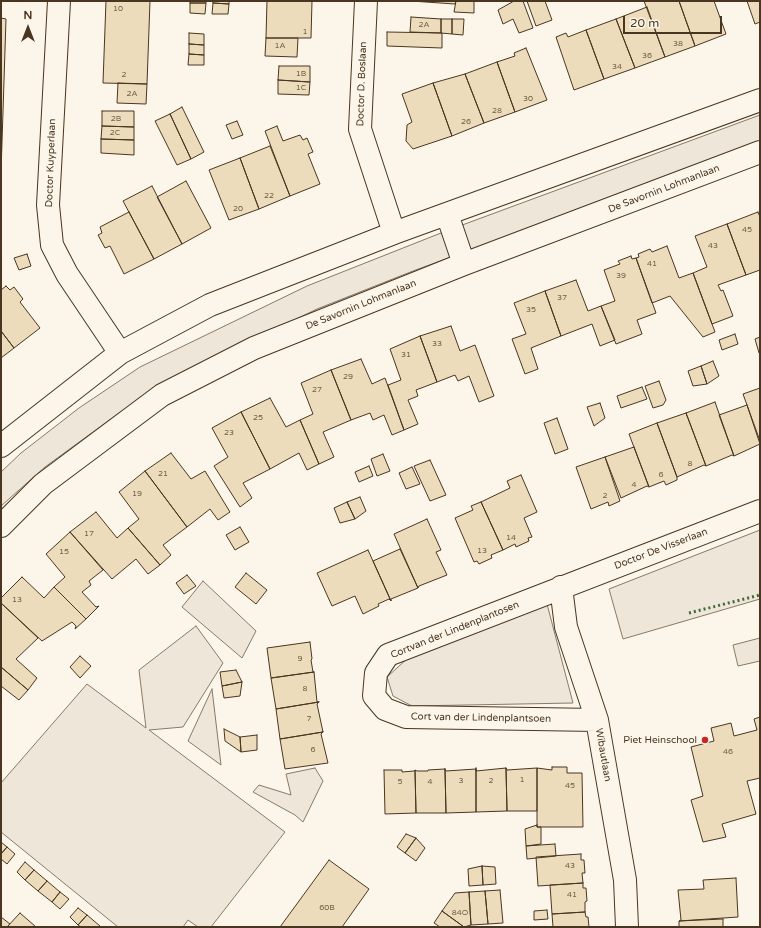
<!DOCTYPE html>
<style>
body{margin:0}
#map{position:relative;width:761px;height:928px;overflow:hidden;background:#fbf6e9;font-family:"Varela Round",sans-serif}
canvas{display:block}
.frame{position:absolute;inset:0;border:2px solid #4a3520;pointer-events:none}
.north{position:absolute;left:8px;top:8px;width:40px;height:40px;-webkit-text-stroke:3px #fbf6e9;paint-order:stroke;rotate:0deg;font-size:11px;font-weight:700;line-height:16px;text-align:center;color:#4a3520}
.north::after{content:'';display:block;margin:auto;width:14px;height:18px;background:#4a3520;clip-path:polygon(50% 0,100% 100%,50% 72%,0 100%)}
.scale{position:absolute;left:623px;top:16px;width:99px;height:18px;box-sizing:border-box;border:2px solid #4a3520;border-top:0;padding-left:5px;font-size:12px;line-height:14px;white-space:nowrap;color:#4a3520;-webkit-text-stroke:3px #fbf6e9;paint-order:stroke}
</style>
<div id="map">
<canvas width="761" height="928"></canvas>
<div class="frame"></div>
<div class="north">N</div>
<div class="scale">20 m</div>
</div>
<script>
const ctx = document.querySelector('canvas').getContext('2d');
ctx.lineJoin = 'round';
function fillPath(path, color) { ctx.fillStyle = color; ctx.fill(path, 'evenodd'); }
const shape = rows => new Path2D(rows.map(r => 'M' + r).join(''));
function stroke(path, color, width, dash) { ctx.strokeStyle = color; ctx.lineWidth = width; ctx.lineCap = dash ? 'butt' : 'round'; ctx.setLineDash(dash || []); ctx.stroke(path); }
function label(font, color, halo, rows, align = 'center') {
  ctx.font = font + ' "Varela Round",sans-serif'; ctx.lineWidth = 3; ctx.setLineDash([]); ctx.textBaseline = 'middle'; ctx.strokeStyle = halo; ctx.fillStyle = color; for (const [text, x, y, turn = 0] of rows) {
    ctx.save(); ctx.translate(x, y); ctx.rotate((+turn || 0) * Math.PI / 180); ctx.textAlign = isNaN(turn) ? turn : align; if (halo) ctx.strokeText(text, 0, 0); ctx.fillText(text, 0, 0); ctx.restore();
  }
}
const green = shape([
 [760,115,760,144,413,271,317,309,164,384,119,413,45,467,1,506,1,472,21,453,79,408,140,367,307,286,446,231,760,115],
 [760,530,760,599,623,639,609,589,760,530],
 [203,581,256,631,242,658,182,607,203,581],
 [547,604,573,703,412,706,393,696,387,677,408,658,547,604],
 [196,626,223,663,183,727,149,730,285,832,211,927,198,927,188,920,183,927,118,927,1,832,1,783,87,684,146,728,139,670,196,626],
 [760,638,760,661,738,666,733,645,760,638],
 [212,689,221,765,188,741,212,689],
 [315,768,323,781,303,822,295,815,253,792,259,785,291,795,286,774,315,768]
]);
fillPath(green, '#ede6d9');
stroke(green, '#887966', 1);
const building = shape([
 [106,1,150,1,147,84,103,83,106,1],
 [191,1,206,1,206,3,190,3,191,1],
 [213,1,229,1,229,4,213,3,213,1],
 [267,1,312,1,311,38,266,38,267,1],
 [411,1,456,1,455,4,411,1],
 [456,1,474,1,474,13,454,12,456,1],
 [514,1,523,1,533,28,519,33,513,19,503,24,498,10,514,1],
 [527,1,545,1,552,20,536,26,527,1],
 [644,1,679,1,695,46,665,57,644,1],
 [679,1,714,1,726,34,695,46,679,1],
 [747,1,760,1,760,22,755,24,747,1],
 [190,3,206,3,205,14,190,13,190,3],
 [213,3,229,4,228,14,212,14,213,3],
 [647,7,665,57,635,68,616,19,647,7],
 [411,17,441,19,441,33,410,32,411,17],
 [1,18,6,19,1,173,1,18],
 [441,19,452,19,452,34,441,33,441,19],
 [452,19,464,19,463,35,452,34,452,19],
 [616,19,635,68,604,79,586,30,616,19],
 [586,30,604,79,574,90,556,37,566,33,568,37,586,30],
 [387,32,442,33,442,48,387,46,387,32],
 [189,33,204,34,204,45,189,44,189,33],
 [266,38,298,38,297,57,265,56,266,38],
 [189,44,204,45,204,55,189,54,189,44],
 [526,48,547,100,515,112,497,62,515,56,514,53,526,48],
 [189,54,204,55,204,65,188,65,189,54],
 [497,62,515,112,484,123,465,74,497,62],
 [279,66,310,66,310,82,278,80,279,66],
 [465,74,484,123,452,136,433,83,465,74],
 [278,80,310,82,309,95,278,94,278,80],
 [118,83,147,84,146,104,117,103,118,83],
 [433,83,452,136,413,149,406,141,407,125,412,122,402,94,433,83],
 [182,107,204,152,191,159,170,114,182,107],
 [102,111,134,111,134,127,102,126,102,111],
 [170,114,191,159,177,165,155,121,170,114],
 [237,121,243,135,232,139,226,125,237,121],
 [102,126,134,127,134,140,101,139,102,126],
 [277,126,283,141,300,135,303,140,307,138,313,152,308,154,320,184,290,196,265,131,277,126],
 [101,139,134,140,134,155,101,153,101,139],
 [270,146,290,196,259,209,240,158,270,146],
 [240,158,259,209,229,220,209,170,240,158],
 [186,181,211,228,182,244,157,197,186,181],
 [152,186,182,244,154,259,123,201,152,186],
 [129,212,154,259,124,274,110,246,105,248,98,235,102,233,100,227,129,212],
 [758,212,760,217,760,270,746,275,727,224,758,212],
 [727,224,746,275,718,285,721,291,723,290,733,316,712,324,693,273,707,267,695,236,727,224],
 [667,246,679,278,693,273,715,332,703,337,670,296,652,303,636,258,639,257,638,254,650,249,652,252,667,246],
 [27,254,31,266,19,270,14,258,27,254],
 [631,256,632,259,636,258,656,313,637,320,642,334,616,344,601,306,615,301,604,270,620,264,618,261,631,256],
 [576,280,588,311,601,306,615,340,600,346,592,324,561,336,545,291,576,280],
 [6,286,10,290,14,287,23,299,20,302,40,328,14,348,1,331,1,290,6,286],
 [545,291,561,336,531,348,538,369,525,374,512,339,526,334,514,303,545,291],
 [451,326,460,351,475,345,494,396,479,402,469,376,458,381,455,375,437,382,420,336,451,326],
 [1,331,14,348,1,358,1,331],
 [735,334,738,344,722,350,719,340,735,334],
 [420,336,437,382,416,390,418,396,408,400,418,424,404,430,388,385,401,380,390,349,420,336],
 [760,337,760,352,759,353,755,339,760,337],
 [361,359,372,384,385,378,404,430,392,435,384,415,373,420,370,413,351,420,331,370,361,359],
 [713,361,719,376,707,384,701,366,713,361],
 [701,366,707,384,693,386,688,371,701,366],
 [331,370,351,420,323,432,334,457,319,464,300,420,313,414,301,383,331,370],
 [659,381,666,400,663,405,653,408,645,386,659,381],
 [642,387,647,399,621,408,617,396,642,387],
 [760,388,760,441,743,394,760,388],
 [270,398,286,427,300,420,319,464,307,470,299,453,270,469,241,412,270,398],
 [715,402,734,456,732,455,706,466,686,413,715,402],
 [600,403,605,418,594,426,587,407,600,403],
 [747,405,760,444,734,456,719,415,747,405],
 [241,412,270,469,243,483,252,498,240,507,214,466,228,457,212,428,241,412],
 [686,413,706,466,704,465,677,477,657,423,686,413],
 [557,418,568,449,555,454,544,423,557,418],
 [657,423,677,477,677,480,666,485,664,481,649,487,629,434,657,423],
 [634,447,649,487,647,486,621,498,605,457,634,447],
 [171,453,191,479,205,471,230,512,218,520,210,509,187,527,145,471,171,453],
 [383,454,390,471,377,476,371,459,383,454],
 [605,457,620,501,609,506,608,502,591,509,576,467,605,457],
 [430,460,446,495,430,501,414,466,430,460],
 [369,466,373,476,359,482,355,472,369,466],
 [412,467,420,484,406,489,399,473,412,467],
 [145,471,187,527,163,545,171,555,160,565,128,528,139,519,119,492,145,471],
 [521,475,537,512,524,518,532,537,528,538,529,541,516,547,515,544,503,550,481,502,510,488,507,481,521,475],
 [360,497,366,511,355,519,347,502,360,497],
 [347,502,355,519,340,523,334,508,347,502],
 [481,502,503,550,491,555,492,558,479,564,477,561,474,562,455,518,473,510,471,506,481,502],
 [96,512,117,538,128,528,160,565,148,574,136,559,112,579,70,532,96,512],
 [427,519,441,550,436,552,447,575,419,586,418,588,394,534,427,519],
 [240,527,249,542,235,550,226,535,240,527],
 [70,532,103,570,89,581,91,585,82,592,96,607,99,606,86,619,54,587,65,577,46,554,70,532],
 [400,549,418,588,391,599,391,601,373,561,400,549],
 [368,550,391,601,389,599,378,604,379,606,363,614,355,596,332,606,317,573,368,550],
 [246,573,267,590,256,604,235,587,246,573],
 [187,575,196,586,184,594,176,583,187,575],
 [22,577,44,598,54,587,86,619,75,629,76,626,72,622,42,641,1,603,1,598,22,577],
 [1,603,38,638,16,659,37,678,28,690,1,667,1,603],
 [310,642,312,659,311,660,313,672,314,672,271,678,267,648,310,642],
 [80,656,91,666,80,678,70,667,80,656],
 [1,667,28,690,19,700,1,686,1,667],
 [236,670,242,682,222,686,220,672,236,670],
 [314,672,317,702,319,702,276,709,271,678,314,672],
 [242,682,240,696,224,698,222,686,242,682],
 [319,702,317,704,323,732,280,739,276,709,319,702],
 [760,717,760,778,747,781,756,814,722,824,726,837,703,842,691,800,703,796,691,747,714,741,711,728,731,723,734,736,757,730,754,719,760,717],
 [224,729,240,737,241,752,225,741,224,729],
 [323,732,321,734,328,763,285,769,280,739,323,732],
 [257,735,257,750,241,752,240,737,257,735],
 [552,767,567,767,567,773,582,773,583,827,537,827,537,768,552,770,552,767],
 [476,768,476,771,506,768,507,811,476,812,476,768],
 [506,768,507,770,537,768,537,811,507,811,506,768],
 [445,769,446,813,416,813,415,770,417,771,428,771,428,770,445,769],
 [445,769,446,771,476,769,476,812,446,813,445,769],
 [384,770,402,770,402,772,414,771,415,770,416,813,385,814,384,770],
 [537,825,537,827,541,827,541,844,526,846,525,829,537,825],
 [406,834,416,838,405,853,397,847,406,834],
 [416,838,425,848,416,861,405,853,416,838],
 [1,842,7,847,1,854,1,842],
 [555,844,556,856,527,859,526,846,555,844],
 [7,847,15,854,7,864,1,859,1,854,7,847],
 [581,854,581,860,584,860,585,873,582,873,583,883,538,886,536,857,581,854],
 [329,860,369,889,342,927,280,927,329,860],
 [25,862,34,870,25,880,17,872,25,862],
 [482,866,495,867,496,884,483,885,482,866],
 [482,866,483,885,469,886,468,869,482,866],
 [34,870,47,881,38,891,25,880,34,870],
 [736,878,738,917,679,921,681,920,678,890,704,889,703,880,736,878],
 [47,881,60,892,52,902,38,891,47,881],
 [583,883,583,888,586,888,587,901,585,902,585,912,552,914,550,885,583,883],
 [500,890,503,923,488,924,485,891,500,890],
 [485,891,488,924,471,925,469,892,485,891],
 [60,892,69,899,60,909,52,902,60,892],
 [469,892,471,925,464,927,442,911,455,893,469,892],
 [78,908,87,915,78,925,70,917,78,908],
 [547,910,548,919,534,920,534,911,547,910],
 [442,911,464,927,440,927,434,923,442,911],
 [585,912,586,917,588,917,589,927,553,927,552,914,585,912],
 [20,913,36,927,7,927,20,913],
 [87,915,100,926,99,927,81,927,78,925,87,915],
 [1,917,10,924,7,927,1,927,1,917],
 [723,919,723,927,679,927,679,921,723,919]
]);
fillPath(building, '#ecdcbc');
stroke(building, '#4a3520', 1);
const street = shape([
 [59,1,48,205,52,245,67,274,120,353],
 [366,1,360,129,394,233],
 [447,214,464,264],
 [1,446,120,353,210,305,394,233,760,100],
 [1,526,43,484,162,395,254,348,464,264,760,152],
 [561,587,566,627,597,720,625,880,627,927],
 [597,720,406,717,385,709,374,696,376,673,388,655,760,511]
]);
stroke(street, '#4a3520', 24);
stroke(street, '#fbf6e9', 22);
stroke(shape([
 [689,613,760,595]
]), '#436837', 3, [2, 3]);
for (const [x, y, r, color] of [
 [705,740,4,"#c62828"]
]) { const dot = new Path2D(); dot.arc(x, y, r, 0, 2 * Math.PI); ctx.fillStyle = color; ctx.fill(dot); stroke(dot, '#fbf6e9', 1.5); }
label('8px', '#725f47', null, [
 ["10",118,9],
 ["2A",424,25],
 ["1",305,32],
 ["38",678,44],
 ["1A",280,46],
 ["36",647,56],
 ["34",617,67],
 ["1B",301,74],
 ["2",124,75],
 ["1C",301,88],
 ["2A",132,94],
 ["30",528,99],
 ["28",497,111],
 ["2B",116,119],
 ["26",466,122],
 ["2C",115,133],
 ["22",269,196],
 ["20",238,209],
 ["45",747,230],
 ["43",713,246],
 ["41",652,264],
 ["39",621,276],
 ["37",562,298],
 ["35",531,310],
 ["33",437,344],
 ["31",406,355],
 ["29",348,377],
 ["27",317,390],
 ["25",258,418],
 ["23",229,433],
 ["8",690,464],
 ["21",163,474],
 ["6",661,475],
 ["4",634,485],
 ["19",137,494],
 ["2",605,496],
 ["17",89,534],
 ["14",511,538],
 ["13",482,551],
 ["15",64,552],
 ["13",17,600],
 ["9",300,659],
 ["8",305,689],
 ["7",309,719],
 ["6",313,750],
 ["46",728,752],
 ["1",522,780],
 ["3",461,781],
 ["2",491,781],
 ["5",400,782],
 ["4",430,782],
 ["45",570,786],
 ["43",570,866],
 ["41",572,895],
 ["60B",327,908],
 ["84O",460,913]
]);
label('10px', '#4a3520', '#fbf6e9', [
 ["Doctor D. Boslaan",362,84,-88],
 ["Doctor Kuyperlaan",51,163,-88],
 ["De Savornin Lohmanlaan",664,189,-21],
 ["De Savornin Lohmanlaan",361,305,-22],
 ["Doctor De Visserlaan",661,549,-21],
 ["Cortvan der Lindenplantosen",455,630,-22],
 ["Cort van der Lindenplantsoen",481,718,1],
 ["Wibautlaan",603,755,80]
]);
label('10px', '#4a3520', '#fbf6e9', [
 ["Piet Heinschool",697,740]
], 'right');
</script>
